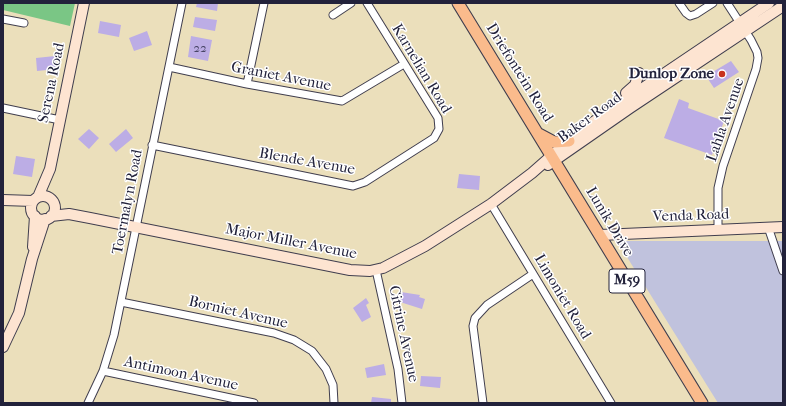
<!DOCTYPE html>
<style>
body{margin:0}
#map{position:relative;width:786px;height:406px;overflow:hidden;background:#ebdfbb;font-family:"IM FELL French Canon",serif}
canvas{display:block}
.frame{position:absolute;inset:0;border:4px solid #22223b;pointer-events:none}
</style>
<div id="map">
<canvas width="786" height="406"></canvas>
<div class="frame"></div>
</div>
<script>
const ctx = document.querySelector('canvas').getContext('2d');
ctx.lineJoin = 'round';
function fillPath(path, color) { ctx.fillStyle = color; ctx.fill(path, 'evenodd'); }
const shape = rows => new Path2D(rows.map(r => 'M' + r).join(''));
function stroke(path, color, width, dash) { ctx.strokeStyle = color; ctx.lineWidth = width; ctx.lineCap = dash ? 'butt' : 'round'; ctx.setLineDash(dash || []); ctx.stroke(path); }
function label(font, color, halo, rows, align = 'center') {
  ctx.font = font + ' "IM FELL French Canon",serif'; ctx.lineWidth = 3; ctx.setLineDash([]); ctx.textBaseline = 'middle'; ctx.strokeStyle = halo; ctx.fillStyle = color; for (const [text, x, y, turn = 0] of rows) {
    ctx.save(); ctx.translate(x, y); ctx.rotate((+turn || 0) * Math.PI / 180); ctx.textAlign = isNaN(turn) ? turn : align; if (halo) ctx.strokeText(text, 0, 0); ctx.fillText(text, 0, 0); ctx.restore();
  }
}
fillPath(shape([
 [617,241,783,241,783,403,718,403]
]), '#c0c2dd');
fillPath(shape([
 [3,3,75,3,70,26,3,10]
]), '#7ac685');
fillPath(shape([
 [197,3,218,3,217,11,196,7],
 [195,17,217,20,215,31,193,27],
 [100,21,121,25,119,37,98,33],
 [147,31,152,45,134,51,129,38],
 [191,36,212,40,208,61,188,57],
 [55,56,57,69,37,71,36,58],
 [731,61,739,72,714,88,706,76],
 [679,99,689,103,688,108,724,121,712,155,664,138],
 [89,129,99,138,89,149,78,139],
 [126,129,133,138,116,152,109,144],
 [16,156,35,159,32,177,13,174],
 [459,174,480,176,479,190,457,188],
 [401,292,420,295,419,297,425,299,422,309,400,302],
 [366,298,369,303,366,305,371,317,362,322,353,308],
 [384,364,386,375,367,378,365,368],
 [421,376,441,377,440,388,420,386],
 [372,397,391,399,391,403,371,403]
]), '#bcade5');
const street = shape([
 [679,3,686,13,690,16,696,14,713,3],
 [333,15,351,3],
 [3,19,24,23],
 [169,67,247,84,342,101,404,64],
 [247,84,264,3],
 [3,108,60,120],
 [152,145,353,186,365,182,434,138,439,129,438,118,367,3],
 [491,204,611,403],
 [768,227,783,271],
 [718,230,718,188,723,166,756,69,758,58,757,52,751,40,727,3],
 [376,270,398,369,402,403],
 [121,302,274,333,294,340,312,351,326,369,333,385,334,403],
 [103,371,254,403],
 [88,403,103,371,114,335,182,3],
 [483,403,473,326,475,318,487,305,533,274]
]);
const secondary = shape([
 [626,93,635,85,639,73],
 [548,165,630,108,783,6],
 '31 208a12 12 0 1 1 24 0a12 12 0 1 1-24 0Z',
 [38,197,50,169,84,3],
 [3,200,33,201],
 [51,216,69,214,90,218,350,270,370,271,383,268,425,246,491,204,532,173,574,136,603,115,769,3],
 [600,235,783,227],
 [33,247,35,216],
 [3,347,19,313,32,259,45,219]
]);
const primary = shape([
 [458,3,702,403],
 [539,134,554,142,569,141]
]);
stroke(street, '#403e4e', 9);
stroke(secondary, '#403e4e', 12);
stroke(primary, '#403e4e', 13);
stroke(street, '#fff', 7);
stroke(secondary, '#fde4d1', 10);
stroke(primary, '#fabb8c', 11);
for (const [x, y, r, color] of [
 [722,74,4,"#c8321e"]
]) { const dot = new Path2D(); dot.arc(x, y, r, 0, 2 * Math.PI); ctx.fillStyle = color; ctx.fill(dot); stroke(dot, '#fff', 1.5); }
label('13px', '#484566', null, [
 ["22",200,49]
]);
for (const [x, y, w] of [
 [627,281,36]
]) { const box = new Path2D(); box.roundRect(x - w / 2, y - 12, w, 24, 3); ctx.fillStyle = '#fff'; ctx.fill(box); stroke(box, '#22223b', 1); }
label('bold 14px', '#22223b', null, [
 ["M59",627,281]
]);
label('15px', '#22223b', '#fff', [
 ["Karnelian Road",421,69,59],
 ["Driefontein Road",519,73,58],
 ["Graniet Avenue",281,77,11],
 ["Serena Road",52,83,-78],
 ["Baker Road",590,118,-36],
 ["Lahla Avenue",726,120,-71],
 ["Blende Avenue",307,162,10],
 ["Toermalyn Road",128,202,-79],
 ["Venda Road",691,216,-2],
 ["Lunik Drive",609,222,59],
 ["Major Miller Avenue",291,242,11],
 ["Limoniet Road",562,297,59],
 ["Borniet Avenue",238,313,13],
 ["Citrine Avenue",403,334,78],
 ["Antimoon Avenue",181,374,12]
]);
label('bold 15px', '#22223b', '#fff', [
 ["Dunlop Zone",714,74]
], 'right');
</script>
